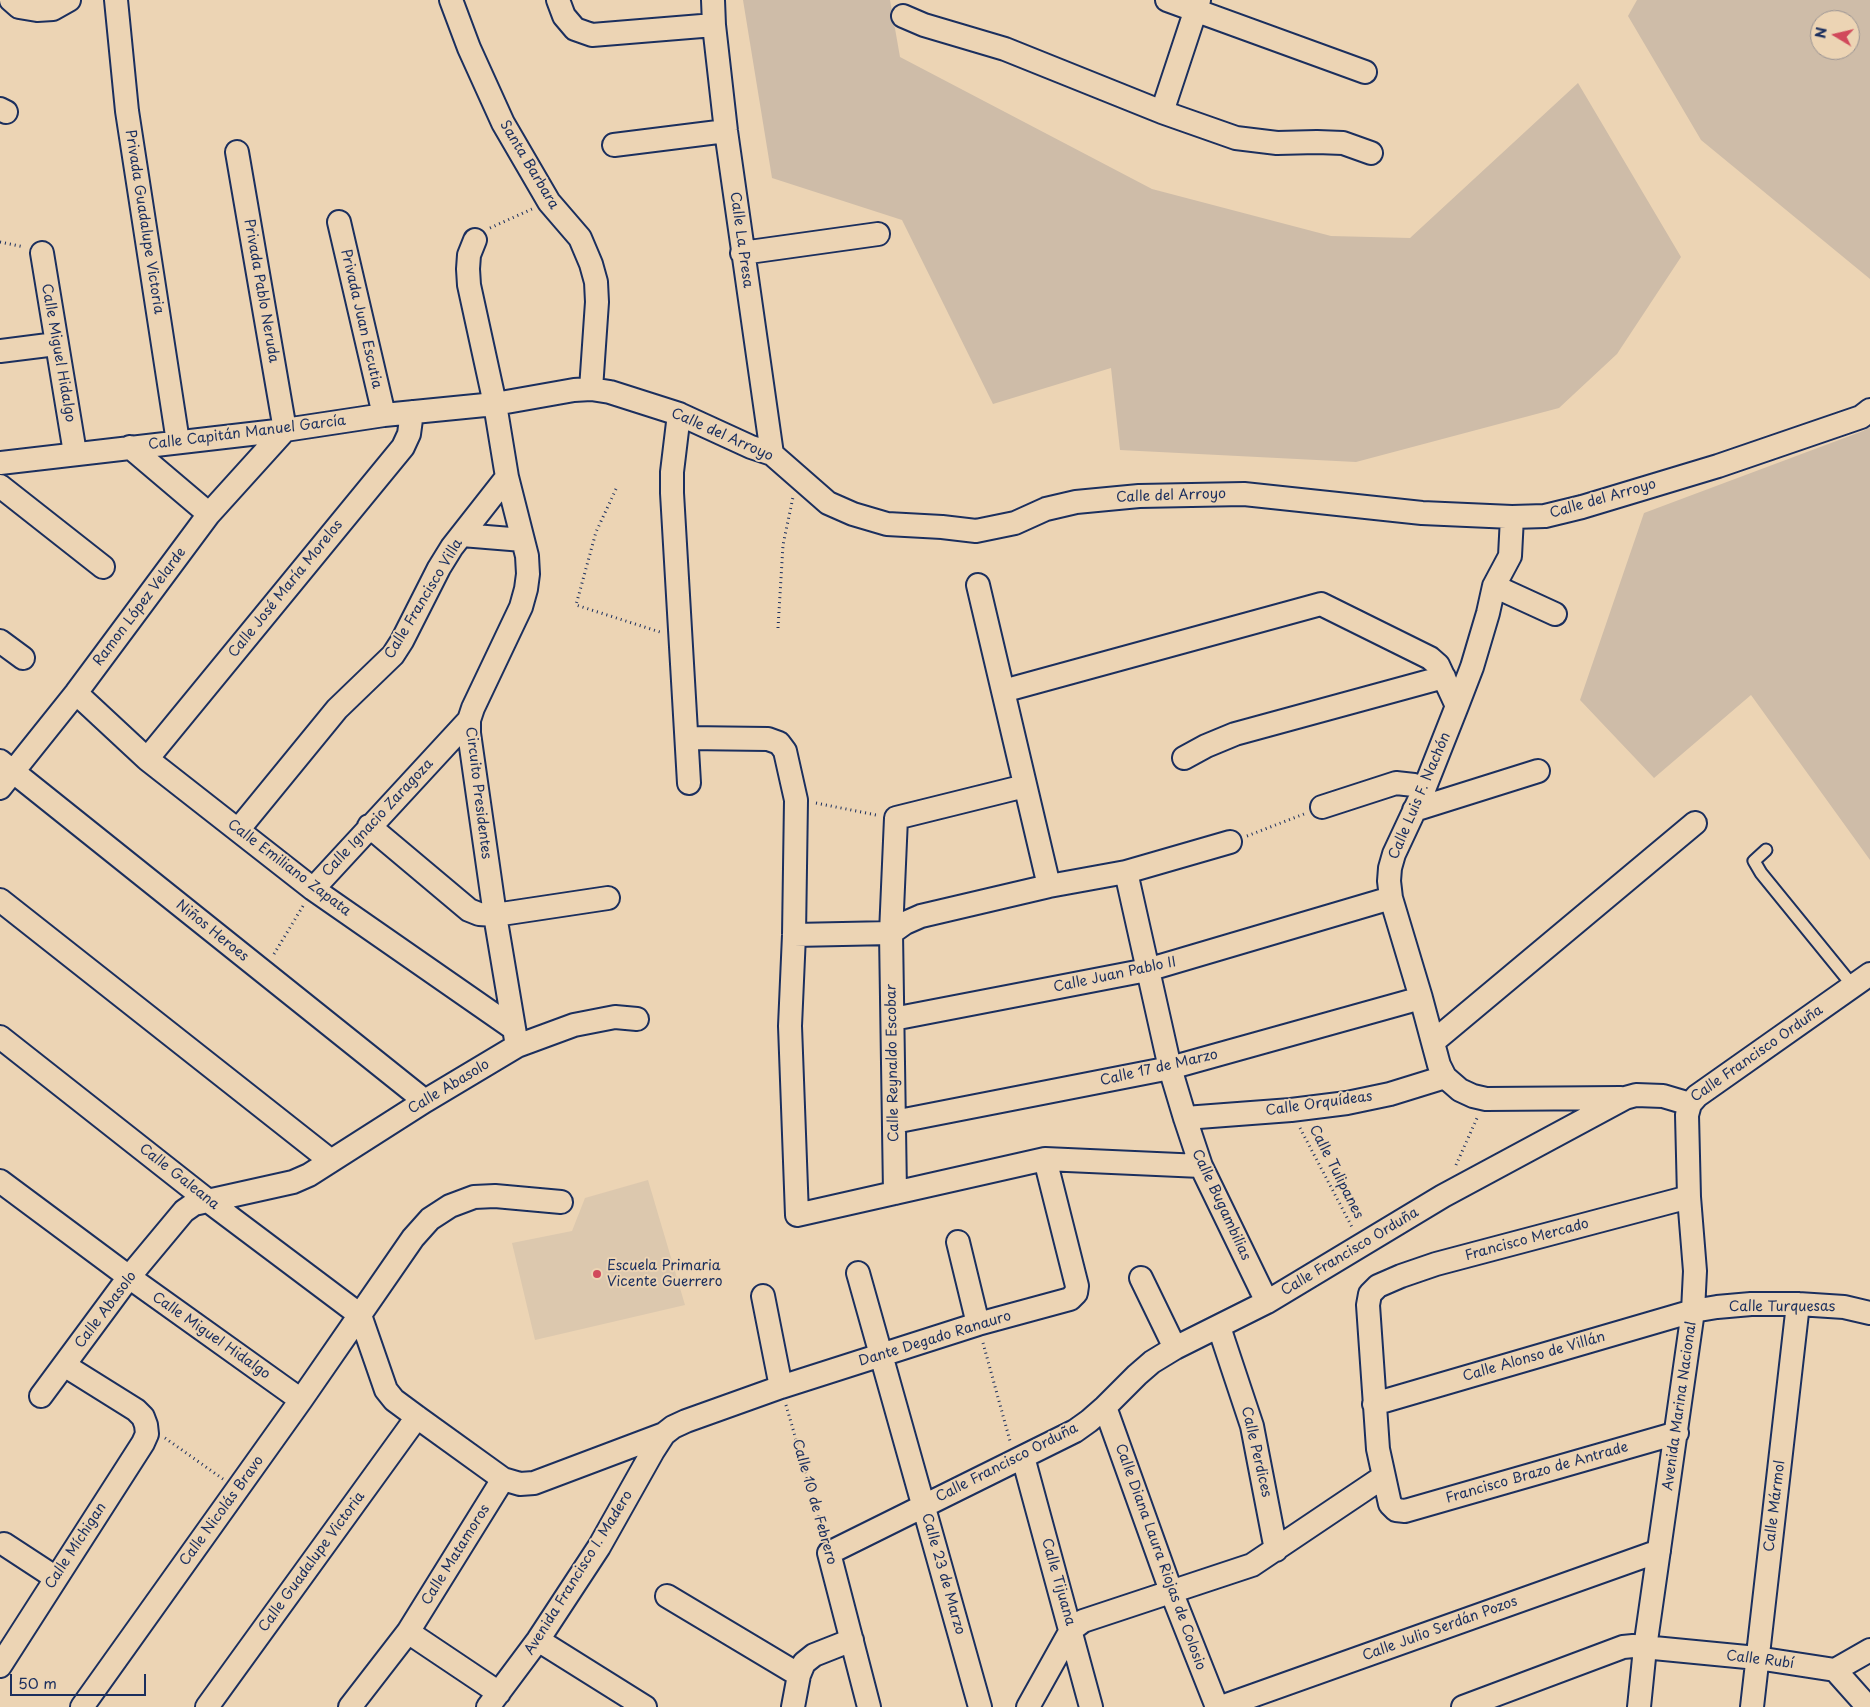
<!DOCTYPE html>
<meta charset="utf-8">
<style>
body{margin:0}
#map{position:relative;width:1870px;height:1707px;overflow:hidden;background:#ecd4b4;font-family:"Playpen Sans",sans-serif}
canvas{display:block}
.north{position:absolute;left:1810px;top:10px;width:50px;height:50px;box-sizing:border-box;background:#ecd4b4;border:1px solid #989292;border-radius:50%;rotate:279deg;font-size:14px;font-weight:700;line-height:20px;text-align:center;color:#1b2f5e}
.north::after{content:'';display:block;margin:auto;width:18px;height:22px;background:#d1495b;clip-path:polygon(50% 0,100% 100%,50% 72%,0 100%)}
.scale{position:absolute;left:10px;top:1674px;width:136px;height:22px;box-sizing:border-box;border:2px solid #1b2f5e;border-top:0;padding-left:6px;font-size:15px;line-height:18px;white-space:nowrap;color:#1b2f5e;-webkit-text-stroke:4px #ecd4b4;paint-order:stroke}
</style>
<div id="map">
<canvas width="1870" height="1707"></canvas>
<div class="north">N</div>
<div class="scale">50 m</div>
</div>
<script>
const ctx = document.querySelector('canvas').getContext('2d');
ctx.lineJoin = 'round';
function fillPath(path, color) { ctx.fillStyle = color; ctx.fill(path, 'evenodd'); }
const shape = rows => new Path2D(rows.map(r => 'M' + r).join(''));
function stroke(path, color, width, dash) { ctx.strokeStyle = color; ctx.lineWidth = width; ctx.lineCap = dash ? 'butt' : 'round'; ctx.setLineDash(dash || []); ctx.stroke(path); }
function label(font, color, halo, rows, align = 'center') {
  ctx.font = font + ' "Playpen Sans",sans-serif'; ctx.lineWidth = 4; ctx.setLineDash([]); ctx.textBaseline = 'middle'; ctx.strokeStyle = halo; ctx.fillStyle = color; for (const [text, x, y, turn = 0] of rows) {
    ctx.save(); ctx.translate(x, y); ctx.rotate((+turn || 0) * Math.PI / 180); ctx.textAlign = isNaN(turn) ? turn : align; if (halo) ctx.strokeText(text, 0, 0); ctx.fillText(text, 0, 0); ctx.restore();
  }
}
fillPath(shape([
 [648,1180,685,1305,535,1340,512,1243,572,1231,585,1198]
]), '#dcc8ae');
fillPath(shape([
 [743,0,890,0,900,57,1152,189,1331,236,1410,238,1578,83,1681,257,1617,354,1559,408,1356,462,1120,450,1111,368,993,404,902,220,772,178],
 [1637,0,1870,0,1870,279,1701,140,1628,16],
 [1820,20,1850,20,1850,50,1820,50],
 [1870,427,1870,860,1751,695,1654,778,1580,700,1644,513,1863,431]
]), '#cebca8');
const lane = shape([
 [1766,850,1754,861,1761,873,1853,986]
]);
const street = shape([
 [11,0,19,7,37,10,53,9,69,0],
 [116,0,127,111,178,442],
 [451,0,469,48,503,123,549,202,580,238,591,264,596,282,597,302,591,389],
 [558,0,564,16,575,29,592,35,714,25],
 [713,0,714,25,726,131,772,454],
 [1167,0,1365,72],
 [903,16,924,25,1005,49,1162,112,1236,138,1277,143,1317,142,1343,143,1371,153],
 [0,109,6,112],
 [1162,112,1199,0],
 [614,145,726,131],
 [339,222,384,415],
 [475,240,469,255,468,269,469,285,495,404,507,477,527,556,528,574,526,589,521,607,473,708,469,720,469,733,495,915,517,1046],
 [42,253,75,453],
 [742,253,878,234],
 [0,351,56,344],
 [679,414,672,472,672,493,689,783],
 [130,447,209,514],
 [0,463,285,430,384,415,495,404,574,390,591,389,610,392,679,414,751,447,772,454,828,503,853,514,887,524,942,527,976,531,1015,523,1046,509,1076,502,1139,496,1244,494,1422,513,1512,517,1545,516,1582,507,1718,466,1861,417,1870,410],
 [0,486,103,567],
 [1512,517,1510,556,1494,586,1488,613,1472,667,1457,706,1423,792,1394,854,1390,868,1389,881,1391,898,1421,998,1439,1065,1445,1077,1460,1090,1473,1096,1486,1099,1621,1098],
 [462,535,523,540],
 [978,585,1049,886],
 [1494,586,1555,614],
 [0,641,23,658],
 [1003,691,1321,604,1430,658,1438,665,1457,706],
 [76,693,147,759,313,889,513,1028],
 [687,738,768,739,779,743,785,751,796,800,794,935,790,1026,797,1215,1045,1159,1201,1166],
 [1184,758,1206,746,1235,734,1444,677],
 [147,759,403,447,409,434,412,412],
 [0,761,425,1101],
 [0,788,76,693,209,514,285,430,237,152],
 [1322,807,1396,783,1414,785,1423,792],
 [1414,810,1538,771],
 [369,826,469,910,479,914,495,915,608,898],
 [238,830,337,709,393,655,402,641,439,568,452,547,507,477],
 [1126,872,1170,1068,1185,1118,1201,1166,1267,1302],
 [313,889,469,720],
 [0,900,331,1161],
 [794,935,891,933,905,923,921,916,1049,886,1126,872,1230,842],
 [893,1019,1147,970,1391,898],
 [0,1037,207,1200,360,1315],
 [1433,1042,1695,823],
 [1185,1118,1291,1110,1347,1103,1390,1094,1445,1077],
 [894,1122,1170,1068,1421,998],
 [0,1181,129,1277,301,1400],
 [895,1193,891,933,896,818,1025,786],
 [958,1242,978,1324],
 [858,1273,980,1707],
 [1141,1278,1175,1348],
 [763,1296,781,1387],
 [360,1315,386,1390,394,1400,417,1417,503,1479,520,1484,534,1483,664,1434],
 [1219,1327,1252,1426,1276,1550],
 [41,1396,129,1277,184,1211,194,1204,293,1182,309,1175,425,1101,517,1046,574,1025,615,1017,637,1019],
 [1374,1404,1693,1311,1717,1307,1751,1304,1798,1304,1844,1307,1870,1313],
 [1105,1407,1171,1591,1217,1707],
 [1677,1433,1405,1511,1396,1510,1390,1504,1378,1449,1368,1305,1370,1294,1378,1286,1401,1276,1436,1264,1689,1197],
 [1023,1457,1091,1707],
 [4,1544,56,1578],
 [667,1596,799,1675],
 [408,1632,499,1693],
 [538,1640,645,1707],
 [0,1666,143,1443,147,1434,146,1425,143,1417,136,1410,64,1365],
 [1835,1670,1868,1707],
 [82,1707,301,1400,413,1238,430,1219,450,1206,474,1197,495,1196,561,1202],
 [207,1707,417,1417],
 [350,1707,408,1632,503,1479],
 [488,1707,538,1640,599,1547,653,1451,664,1434,673,1427,686,1421,781,1387,978,1324,1070,1299,1076,1293,1077,1286,1045,1159],
 [793,1707,799,1675,804,1663,814,1655,852,1640],
 [869,1707,829,1553,1075,1431,1089,1421,1105,1407,1137,1375,1152,1362,1175,1348,1267,1302,1443,1196,1625,1098,1636,1095,1663,1096,1690,1104],
 [1028,1707,1071,1630,1083,1621,1252,1565,1383,1477],
 [1221,1707,1659,1551],
 [1463,1707,1623,1647,1633,1646,1757,1658,1835,1670,1870,1650],
 [1639,1707,1645,1648,1693,1311,1695,1271,1689,1197,1687,1115,1690,1104,1697,1096,1870,974],
 [1752,1707,1798,1304]
]);
stroke(lane, '#1b2f5e', 15);
stroke(street, '#1b2f5e', 26);
stroke(shape([
 [490,228,532,209],
 [0,242,24,247],
 [616,489,596,532,576,605,660,632],
 [778,628,783,545,793,497],
 [816,803,876,815],
 [1247,836,1304,814],
 [274,954,303,906],
 [1300,1128,1353,1229],
 [1456,1165,1478,1116],
 [983,1343,1010,1441],
 [786,1405,823,1533],
 [165,1438,223,1479]
]), '#1b2f5e', 3, [1, 4]);
stroke(lane, '#ecd4b4', 11);
stroke(street, '#ecd4b4', 22);
for (const [x, y, r, color] of [
 [597,1274,5,"#d1495b"]
]) { const dot = new Path2D(); dot.arc(x, y, r, 0, 2 * Math.PI); ctx.fillStyle = color; ctx.fill(dot); stroke(dot, '#ecd4b4', 2); }
label('14px', '#1b2f5e', '#ecd4b4', [
 ["Santa Barbara",529,165,59],
 ["Privada Guadalupe Victoria",144,222,81],
 ["Calle La Presa",741,240,82],
 ["Privada Pablo Neruda",261,291,80],
 ["Privada Juan Escutia",361,319,77],
 ["Calle Miguel Hidalgo",58,353,80],
 ["Calle Capitán Manuel García",247,433,-7],
 ["Calle del Arroyo",722,435,24],
 ["Calle del Arroyo",1171,496,-2],
 ["Calle del Arroyo",1603,499,-16],
 ["Calle José María Morelos",286,589,-51],
 ["Calle Francisco Villa",424,599,-59],
 ["Ramon López Velarde",140,607,-53],
 ["Circuito Presidentes",478,793,83],
 ["Calle Luis F. Nachón",1420,796,-67],
 ["Calle Ignacio Zaragoza",378,818,-47],
 ["Calle Emiliano Zapata",289,868,37],
 ["Niños Heroes",212,931,39],
 ["Calle Juan Pablo II",1115,975,-12],
 ["Calle Francisco Orduña",1757,1054,-35],
 ["Calle Reynaldo Escobar",893,1063,-91],
 ["Calle 17 de Marzo",1159,1068,-13],
 ["Calle Abasolo",449,1087,-31],
 ["Calle Orquídeas",1319,1104,-8],
 ["Calle Tulipanes",1336,1172,63],
 ["Calle Galeana",179,1177,38],
 ["Calle Bugambilias",1221,1205,65],
 ["Francisco Mercado",1527,1240,-15],
 ["Calle Francisco Orduña",1350,1252,-31],
 ["Calle Turquesas",1782,1307],
 ["Calle Abasolo",106,1310,-53],
 ["Calle Miguel Hidalgo",211,1336,35],
 ["Dante Degado Ranauro",935,1339,-17],
 ["Calle Alonso de Villán",1534,1357,-16],
 ["Avenida Marina Nacional",1680,1406,-82],
 ["Calle Perdices",1256,1452,77],
 ["Calle Francisco Orduña",1007,1463,-27],
 ["Francisco Brazo de Antrade",1537,1473,-16],
 ["Calle 10 de Febrero",814,1502,74],
 ["Calle Mármol",1775,1506,-83],
 ["Calle Nicolás Bravo",222,1511,-54],
 ["Calle Míchigan",76,1546,-57],
 ["Calle Matamoros",456,1555,-58],
 ["Calle Diana Laura Riojas de Colosio",1160,1557,70],
 ["Calle Guadalupe Victoria",312,1562,-54],
 ["Avenida Francisco I. Madero",579,1573,-58],
 ["Calle 23 de Marzo",943,1574,74],
 ["Calle Tijuana",1058,1582,74],
 ["Calle Julio Serdán Pozos",1440,1629,-20],
 ["Calle Rubí",1760,1660,7]
]);
label('14px', '#1b2f5e', '#ecd4b4', [
 ["Escuela Primaria",607,1266],
 ["Vicente Guerrero",607,1282]
], 'left');
</script>
